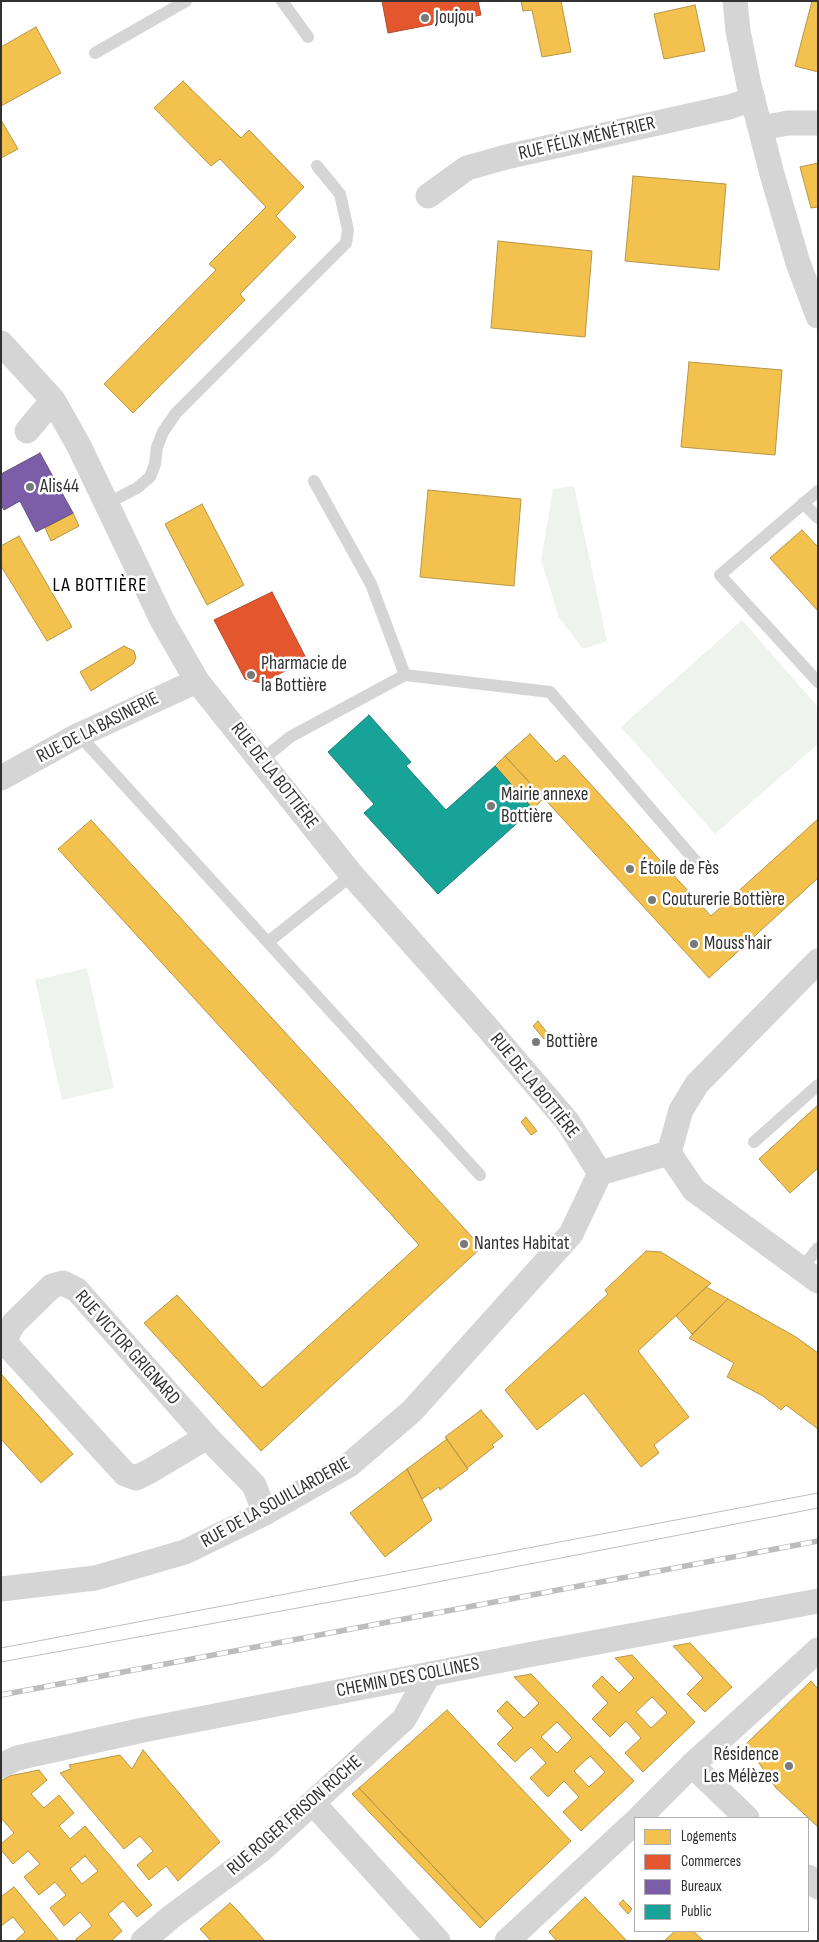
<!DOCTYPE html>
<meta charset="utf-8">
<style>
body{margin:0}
#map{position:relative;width:819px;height:1942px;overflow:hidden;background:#fff;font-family:"Sofia Sans Condensed",sans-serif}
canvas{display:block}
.frame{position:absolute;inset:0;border:2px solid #313131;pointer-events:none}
.legend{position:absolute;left:634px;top:1817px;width:175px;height:115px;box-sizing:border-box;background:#fff;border:1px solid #adadad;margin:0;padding:6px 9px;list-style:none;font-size:15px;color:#313131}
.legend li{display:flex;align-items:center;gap:10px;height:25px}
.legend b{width:25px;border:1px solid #adadad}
</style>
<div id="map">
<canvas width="819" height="1942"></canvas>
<div class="frame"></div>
<ul class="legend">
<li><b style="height:14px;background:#f2c14e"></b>Logements</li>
<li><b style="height:14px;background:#e4572e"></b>Commerces</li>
<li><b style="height:14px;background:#7b5ea7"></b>Bureaux</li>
<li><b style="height:14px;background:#17a398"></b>Public</li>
</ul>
</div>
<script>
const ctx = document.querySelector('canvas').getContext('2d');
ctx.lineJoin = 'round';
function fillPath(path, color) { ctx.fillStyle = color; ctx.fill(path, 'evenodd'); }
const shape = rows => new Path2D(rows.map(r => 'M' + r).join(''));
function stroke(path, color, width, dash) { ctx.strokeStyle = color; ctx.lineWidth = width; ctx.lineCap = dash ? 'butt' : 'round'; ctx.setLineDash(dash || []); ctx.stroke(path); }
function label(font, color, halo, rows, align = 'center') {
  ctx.font = font + ' "Sofia Sans Condensed",sans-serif'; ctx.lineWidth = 5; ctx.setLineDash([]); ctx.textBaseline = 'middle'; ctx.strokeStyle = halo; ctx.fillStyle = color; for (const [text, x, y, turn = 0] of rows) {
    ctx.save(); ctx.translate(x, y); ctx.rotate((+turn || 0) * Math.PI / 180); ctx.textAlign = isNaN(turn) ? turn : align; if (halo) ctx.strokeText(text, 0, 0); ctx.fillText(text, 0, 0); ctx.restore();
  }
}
fillPath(shape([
 [574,486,607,641,583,649,559,618,541,560,553,489],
 [742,620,818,707,818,744,715,834,621,727],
 [87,968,114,1088,62,1100,35,980]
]), '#eff3ed');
const homes = shape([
 [521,1,561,1,571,52,542,57,532,10,523,11,521,1],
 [812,1,818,1,818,72,795,66,812,1],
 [695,5,705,51,664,59,654,14,695,5],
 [36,27,61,73,1,106,1,47,36,27],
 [183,81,241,138,249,130,304,187,276,216,296,237,240,294,245,300,133,413,104,384,216,270,209,264,266,207,220,159,211,166,154,108,183,81],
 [1,120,18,149,1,158,1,120],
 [818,163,818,207,811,208,800,167,818,163],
 [633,176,726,184,719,270,625,261,633,176],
 [498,241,592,251,585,337,491,328,498,241],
 [689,362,782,370,775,455,681,447,689,362],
 [428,490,521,499,514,586,420,577,428,490],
 [202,504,244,585,207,605,165,524,202,504],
 [73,513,79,526,51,541,45,528,73,513],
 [802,530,818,547,818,611,770,558,802,530],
 [19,536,72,627,47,641,1,566,1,546,19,536],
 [124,646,134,651,136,658,133,664,91,691,80,672,124,646],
 [530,734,556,762,564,755,711,916,818,819,818,878,709,978,505,756,530,734],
 [505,756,544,798,533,809,495,766,505,756],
 [91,820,473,1238,480,1238,482,1247,261,1451,144,1323,177,1295,262,1388,419,1245,58,849,91,820],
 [538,1021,549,1035,544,1039,533,1026,538,1021],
 [818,1105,818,1168,790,1193,759,1159,818,1105],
 [526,1117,537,1131,531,1135,521,1122,526,1117],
 [646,1251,661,1252,711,1283,638,1351,689,1417,654,1445,659,1453,641,1467,584,1393,537,1430,505,1390,608,1294,605,1290,646,1251],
 [706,1287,728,1299,692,1334,676,1316,706,1287],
 [728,1299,796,1337,818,1353,818,1429,786,1405,781,1410,763,1396,727,1377,734,1363,689,1338,728,1299],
 [1,1374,73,1454,41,1483,1,1439,1,1374],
 [481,1410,503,1436,492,1445,494,1447,467,1468,445,1437,481,1410],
 [447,1439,468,1469,440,1490,439,1487,422,1499,407,1469,447,1439],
 [407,1469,432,1520,385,1557,350,1513,407,1469],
 [690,1643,732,1687,705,1712,687,1694,703,1678,673,1646,690,1643],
 [632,1655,695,1722,643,1772,625,1753,641,1738,626,1721,610,1737,592,1719,608,1703,592,1686,602,1676,619,1693,634,1678,615,1658,632,1655],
 [652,1697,667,1713,651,1728,636,1712,652,1697],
 [531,1674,634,1781,581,1831,563,1812,579,1797,564,1781,548,1797,530,1778,546,1763,531,1747,515,1762,497,1744,513,1728,497,1711,507,1701,524,1718,539,1703,514,1677,531,1674],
 [557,1722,572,1738,557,1753,541,1737,557,1722],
 [590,1756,605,1772,589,1787,574,1771,590,1756],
 [811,1681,818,1689,818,1827,776,1788,746,1744,811,1681],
 [447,1710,571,1841,486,1922,359,1788,447,1710],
 [143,1750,220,1842,178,1881,166,1866,149,1880,137,1865,153,1851,140,1836,124,1849,60,1773,71,1769,69,1765,120,1755,132,1769,143,1750],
 [39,1770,47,1780,31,1794,44,1808,59,1795,68,1806,74,1813,59,1826,70,1839,85,1826,152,1905,137,1917,123,1901,108,1914,122,1931,111,1941,77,1941,76,1939,92,1926,80,1912,64,1926,50,1908,66,1895,55,1882,39,1895,24,1877,40,1864,28,1851,13,1864,1,1850,1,1844,14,1833,3,1820,1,1821,1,1781,9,1776,39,1770],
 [85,1856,98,1871,82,1884,70,1869,85,1856],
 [359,1788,486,1922,480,1928,352,1794,359,1788],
 [14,1887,20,1894,59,1941,15,1941,25,1932,13,1917,1,1926,1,1897,14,1887],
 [585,1897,627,1941,557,1941,549,1932,585,1897],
 [623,1900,632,1909,628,1914,619,1904,623,1900],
 [230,1903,239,1912,265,1941,211,1941,200,1929,230,1903],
 [675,1931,693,1931,704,1941,664,1941,675,1931]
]);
fillPath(homes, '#f2c14e');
stroke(homes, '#b89645', 1);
const shops = shape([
 [382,1,478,1,481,15,388,33,382,1],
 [272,592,307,660,261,683,245,679,214,620,272,592]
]);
fillPath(shops, '#e4572e');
stroke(shops, '#ae4c2f', 1);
const offices = shape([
 [40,453,73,513,36,532,20,501,4,510,1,505,1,474,40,453]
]);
fillPath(offices, '#7b5ea7');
stroke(offices, '#655084', 1);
const public = shape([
 [369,715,411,762,406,766,446,810,495,766,533,809,438,894,364,813,374,804,328,752,369,715]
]);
fillPath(public, '#17a398');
stroke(public, '#1f8179', 1);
stroke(shape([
 [282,1,308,37],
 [95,53,186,1],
 [314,481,371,584,405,675],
 [818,491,720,575,818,682],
 [803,503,818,518],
 [106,504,137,488,150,477,155,464,157,447,163,432,176,413,346,243,348,230,340,194,317,166],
 [79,735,480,1175],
 [262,760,290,737,405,675,550,692,698,864],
 [268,942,352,875],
 [754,1142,818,1085],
 [801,1269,818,1248]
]), '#d5d5d5', 12);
stroke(shape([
 [735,1,738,31,749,85,772,174,798,263,818,316],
 [761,128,788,123,818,123],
 [428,196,467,168,506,157,729,107,753,99],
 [1,343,53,400,79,446,162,620,197,681,352,875,485,1025,567,1121,600,1173],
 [27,431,53,400],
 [1,778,79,735,197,681],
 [669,1153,681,1110,697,1084,818,961],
 [669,1153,694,1190,818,1281],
 [600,1173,669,1153],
 [207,1437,150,1471,136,1478,125,1474,7,1345,7,1335,14,1323,52,1286,63,1283,77,1290,207,1437,254,1485,265,1513],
 [1,1589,95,1578,185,1552,265,1513,349,1465,412,1411,571,1234,600,1173],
 [692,1765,747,1818],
 [1,1766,17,1758,143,1730,533,1654,818,1601],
 [313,1803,438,1941],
 [639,1818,692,1765,818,1650],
 [808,1877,818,1887],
 [143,1941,171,1917,260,1851,404,1719,429,1674],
 [507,1941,635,1822]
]), '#d5d5d5', 25);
stroke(shape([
 [1,1648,818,1493],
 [1,1662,391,1591,818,1508]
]), '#bdbdbd', 1);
const rail = shape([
 [1,1695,818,1541]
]);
stroke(rail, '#bdbdbd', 5.5);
stroke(rail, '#fff', 4, [11]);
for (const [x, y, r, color] of [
 [425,18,5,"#797979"],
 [30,487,5,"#797979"],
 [251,675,5,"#797979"],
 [491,806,5,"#797979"],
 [630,869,5,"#797979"],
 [652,900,5,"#797979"],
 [694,944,5,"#797979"],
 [536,1042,5,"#797979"],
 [464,1244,5,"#797979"],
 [789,1766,5,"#797979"]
]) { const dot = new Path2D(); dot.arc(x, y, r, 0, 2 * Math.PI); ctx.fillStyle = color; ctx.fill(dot); stroke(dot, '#fff', 2); }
label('19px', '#313131', '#fff', [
 ["Joujou",435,18],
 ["Alis44",40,487],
 ["Pharmacie de",261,664],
 ["la Bottière",261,686],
 ["Mairie annexe",501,795],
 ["Bottière",501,817],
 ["Étoile de Fès",640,869],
 ["Couturerie Bottière",662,900],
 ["Mouss'hair",704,944],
 ["Bottière",546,1042],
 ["Nantes Habitat",474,1244],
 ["Résidence",779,1755,"right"],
 ["Les Mélèzes",779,1777,"right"]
], 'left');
label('19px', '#313131', '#fff', [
 ["RUE FÉLIX MÉNÉTRIER",587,139,-13],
 ["RUE DE LA BASINERIE",98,728,-27],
 ["RUE DE LA BOTTIÈRE",274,776,52],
 ["RUE DE LA BOTTIÈRE",534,1086,51],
 ["RUE VICTOR GRIGNARD",127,1348,48],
 ["RUE DE LA SOUILLARDERIE",276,1503,-29],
 ["CHEMIN DES COLLINES",408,1678,-11],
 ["RUE ROGER FRISON ROCHE",295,1816,-41]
]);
ctx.letterSpacing = '1px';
label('20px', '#000', '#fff', [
 ["LA BOTTIÈRE",100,586]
]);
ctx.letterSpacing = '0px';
</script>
